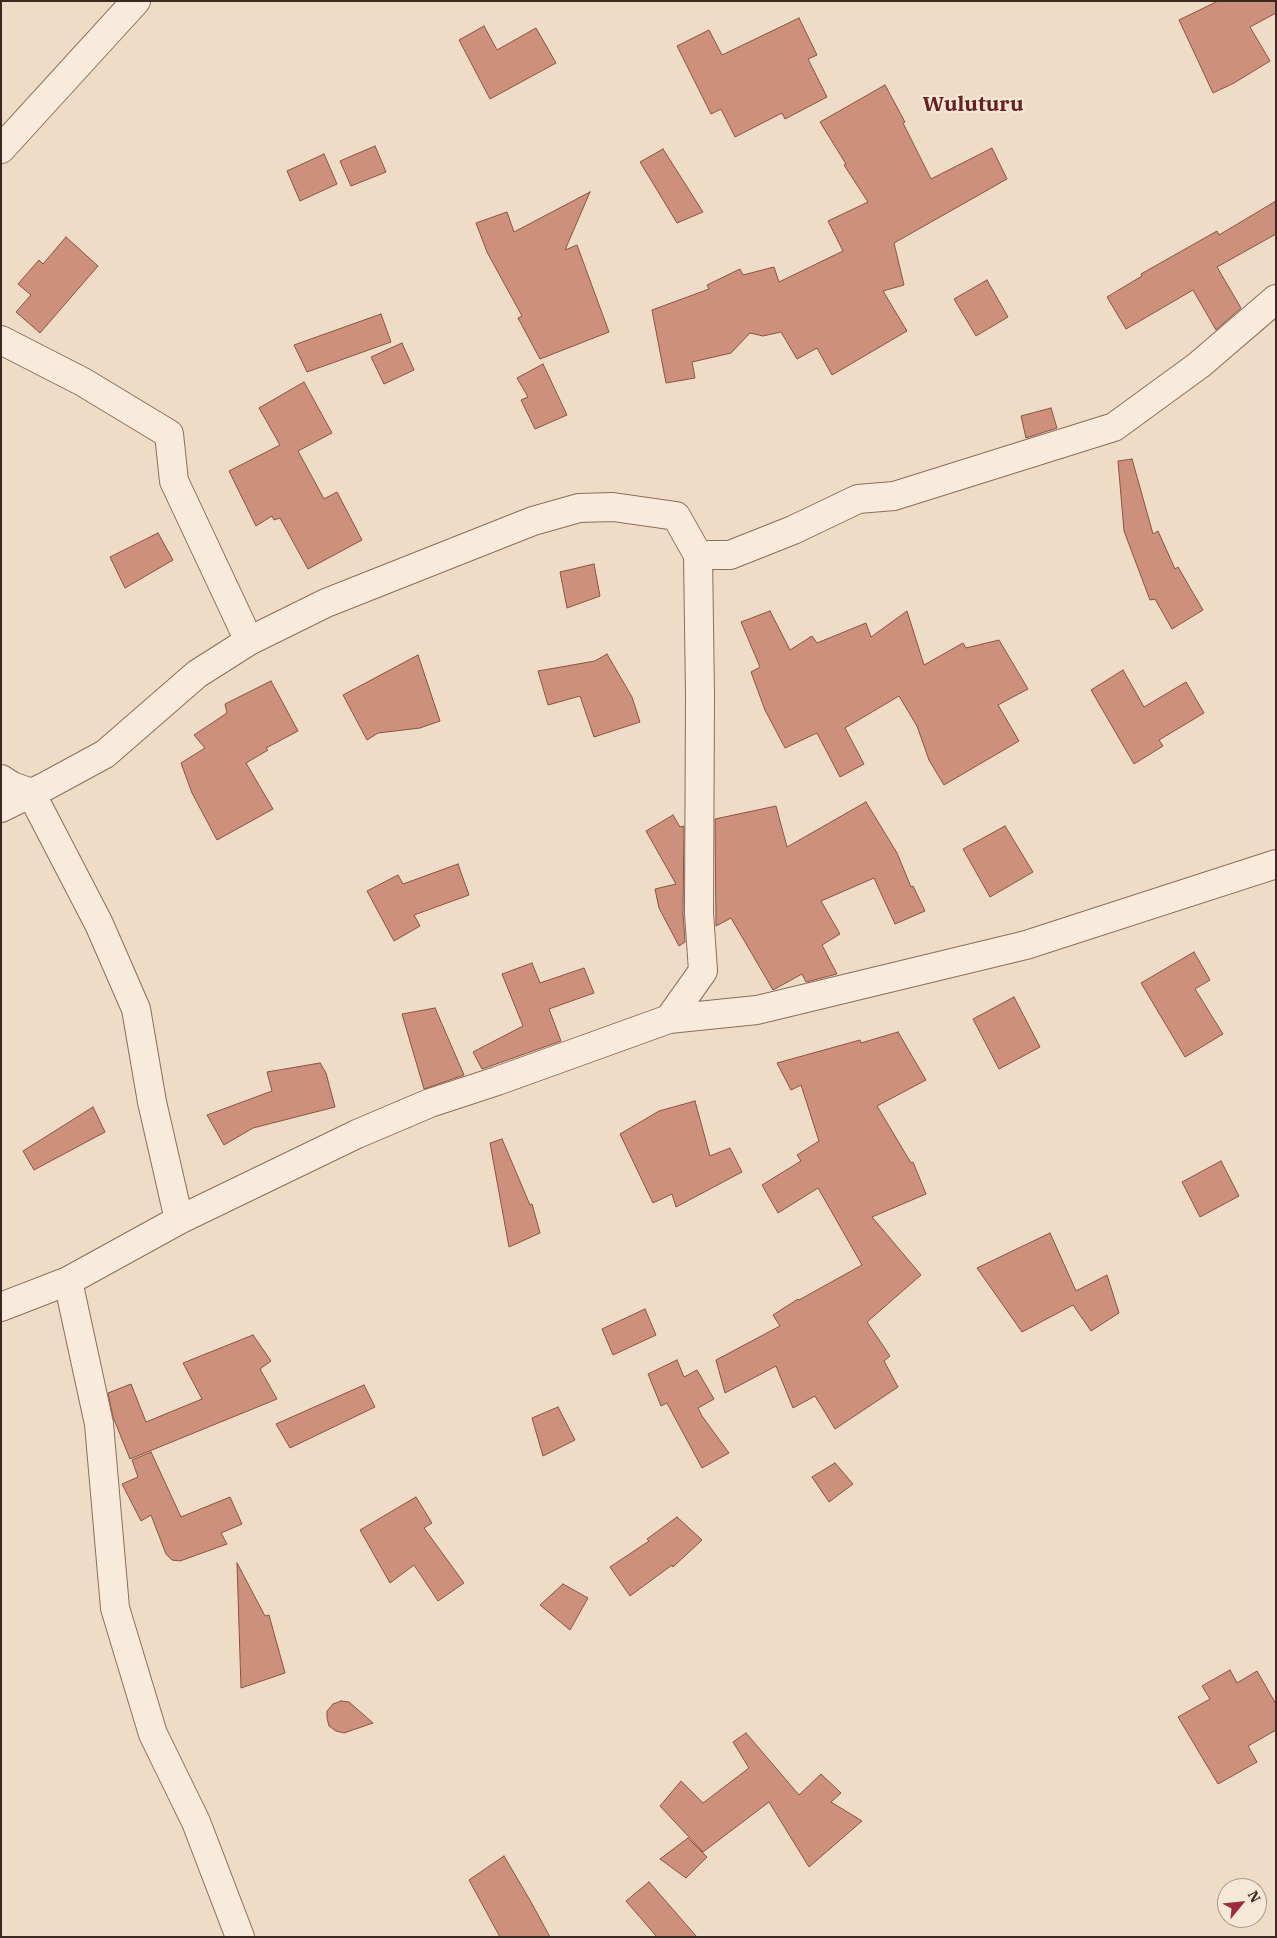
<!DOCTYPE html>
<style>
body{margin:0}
#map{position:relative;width:1277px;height:1938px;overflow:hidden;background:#efdcc7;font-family:"IBM Plex Serif",serif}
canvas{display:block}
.frame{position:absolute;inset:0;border:2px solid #3b2820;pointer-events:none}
.north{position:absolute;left:1217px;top:1878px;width:50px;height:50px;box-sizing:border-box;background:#f6e8d7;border:1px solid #ab9b8e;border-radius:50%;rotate:62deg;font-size:14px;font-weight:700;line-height:20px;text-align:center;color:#3b2820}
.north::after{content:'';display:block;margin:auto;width:18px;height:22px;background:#9b2c40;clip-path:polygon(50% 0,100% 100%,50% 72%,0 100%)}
</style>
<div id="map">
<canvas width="1277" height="1938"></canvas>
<div class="frame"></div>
<div class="north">N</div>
</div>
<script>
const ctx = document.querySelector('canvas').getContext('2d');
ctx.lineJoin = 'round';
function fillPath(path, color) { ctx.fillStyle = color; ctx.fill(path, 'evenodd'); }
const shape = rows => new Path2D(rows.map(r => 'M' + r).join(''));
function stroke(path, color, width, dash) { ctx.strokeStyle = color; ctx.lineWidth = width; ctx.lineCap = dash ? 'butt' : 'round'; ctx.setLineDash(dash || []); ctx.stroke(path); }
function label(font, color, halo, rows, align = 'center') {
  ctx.font = font + ' "IBM Plex Serif",serif'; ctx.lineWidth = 4; ctx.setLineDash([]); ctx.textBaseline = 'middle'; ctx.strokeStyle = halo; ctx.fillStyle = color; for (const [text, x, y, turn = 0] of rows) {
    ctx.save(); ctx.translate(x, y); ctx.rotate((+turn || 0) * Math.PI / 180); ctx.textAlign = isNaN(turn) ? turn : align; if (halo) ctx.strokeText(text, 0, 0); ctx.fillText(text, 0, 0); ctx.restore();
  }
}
const building = shape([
 [1218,1,1276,1,1276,13,1250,27,1270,61,1234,83,1213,93,1179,20,1218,1],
 [799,18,817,55,808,59,827,97,785,119,782,113,735,137,721,109,711,114,677,46,709,30,722,55,799,18],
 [484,26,497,50,536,28,556,63,490,99,459,40,484,26],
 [885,85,905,122,903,123,931,179,992,148,1007,179,894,243,904,285,883,291,907,331,832,375,817,348,797,359,781,332,763,336,750,333,731,353,692,362,695,378,666,383,652,310,709,289,707,285,740,269,743,275,774,267,779,282,843,251,828,221,868,202,844,165,846,164,820,122,885,85],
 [375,146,386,172,351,186,340,161,375,146],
 [663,149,703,212,677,223,640,162,663,149],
 [324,154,337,184,300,201,287,171,324,154],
 [590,192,565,250,577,245,609,332,540,359,518,318,522,316,487,252,476,223,507,212,514,232,590,192],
 [1276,201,1276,234,1217,267,1241,308,1216,330,1193,290,1126,329,1107,297,1142,276,1141,274,1217,231,1219,235,1276,201],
 [66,237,98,266,40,333,16,312,31,295,18,284,39,260,43,264,66,237],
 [987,280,1008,317,976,336,954,299,987,280],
 [381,314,391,342,307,372,294,345,381,314],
 [402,343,414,370,384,384,371,357,402,343],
 [543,364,567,415,535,429,521,400,528,397,517,378,543,364],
 [304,382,332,433,298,451,324,499,337,492,362,540,308,569,280,518,274,520,272,516,256,526,229,471,280,445,259,408,304,382],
 [1051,408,1057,428,1026,438,1021,416,1051,408],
 [1132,459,1153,534,1158,531,1175,569,1178,567,1203,610,1172,629,1155,599,1150,600,1124,531,1118,461,1132,459],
 [158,533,173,560,125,588,110,557,158,533],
 [594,564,600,596,567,608,560,572,594,564],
 [770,611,790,650,812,636,817,643,866,623,871,637,907,611,924,665,963,643,966,648,999,640,1028,689,998,705,1019,741,944,785,929,760,917,726,899,696,845,728,864,764,840,777,817,733,785,748,765,710,751,672,760,667,741,622,770,611],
 [607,654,632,697,640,722,594,737,580,696,548,705,538,671,595,661,607,654],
 [418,655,440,721,420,728,378,733,367,740,343,695,418,655],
 [1123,670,1144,707,1186,682,1204,713,1159,740,1163,746,1134,764,1091,690,1123,670],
 [271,681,298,731,266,748,268,750,246,763,273,809,217,840,192,793,181,763,205,748,194,735,227,713,225,704,271,681],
 [866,802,897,853,911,887,913,886,925,911,895,924,874,878,821,901,840,934,822,945,837,974,806,982,802,974,773,990,731,918,716,926,715,819,776,806,787,847,866,802],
 [673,815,680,827,684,826,683,913,685,942,679,946,659,908,655,889,676,884,646,831,673,815],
 [1005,826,1033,872,990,897,963,849,1005,826],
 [458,864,469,895,414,915,420,926,394,941,367,891,398,875,403,884,458,864],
 [1194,952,1210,980,1195,989,1223,1034,1185,1057,1141,983,1194,952],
 [532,963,540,983,584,968,594,993,549,1009,561,1041,482,1069,473,1052,523,1026,502,974,532,963],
 [1014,997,1040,1047,999,1069,973,1019,1014,997],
 [435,1008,464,1075,424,1089,402,1014,435,1008],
 [898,1032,926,1080,877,1106,911,1163,913,1162,926,1194,872,1217,921,1275,867,1322,890,1356,884,1361,898,1387,835,1429,815,1396,793,1408,776,1366,725,1393,716,1360,780,1326,773,1315,798,1299,799,1300,862,1265,818,1188,778,1213,762,1185,801,1161,797,1155,819,1141,801,1085,791,1090,777,1063,860,1040,861,1043,898,1032],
 [320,1063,326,1073,335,1107,253,1128,224,1145,207,1115,272,1091,267,1072,320,1063],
 [695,1101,710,1156,730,1148,742,1172,676,1207,672,1194,653,1203,620,1134,659,1111,695,1101],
 [93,1107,105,1132,34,1170,23,1151,93,1107],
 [502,1139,530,1205,532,1204,540,1233,509,1247,490,1143,502,1139],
 [1221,1161,1239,1196,1200,1217,1182,1182,1221,1161],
 [1050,1233,1076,1291,1107,1275,1119,1313,1091,1331,1073,1305,1022,1332,977,1268,1050,1233],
 [645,1309,656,1335,613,1355,602,1329,645,1309],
 [253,1335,271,1361,260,1369,277,1399,130,1459,113,1417,108,1393,131,1384,146,1422,202,1399,183,1363,253,1335],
 [677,1360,684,1377,697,1370,714,1399,698,1408,702,1416,729,1453,702,1468,667,1403,661,1406,648,1374,677,1360],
 [364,1385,375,1407,290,1448,276,1424,364,1385],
 [558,1407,575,1440,543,1456,532,1418,558,1407],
 [151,1452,181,1517,230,1497,242,1524,221,1533,227,1544,180,1561,172,1560,166,1554,151,1515,141,1521,122,1484,138,1477,132,1460,151,1452],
 [835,1463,853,1484,829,1502,812,1477,835,1463],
 [416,1497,432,1523,424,1528,464,1583,438,1601,414,1565,390,1583,360,1530,416,1497],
 [677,1517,702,1540,673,1567,672,1565,630,1596,610,1567,649,1541,647,1539,677,1517],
 [237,1563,265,1616,269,1615,285,1673,241,1688,237,1563],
 [563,1584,588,1598,570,1630,540,1605,563,1584],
 [1230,1670,1237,1683,1257,1671,1276,1704,1276,1730,1248,1746,1257,1762,1218,1784,1178,1717,1210,1699,1202,1686,1230,1670],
 [341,1701,349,1702,373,1723,344,1733,336,1731,329,1726,327,1718,327,1711,333,1704,341,1701],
 [746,1733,799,1795,821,1774,841,1793,831,1802,862,1821,809,1867,769,1802,703,1852,660,1806,681,1781,703,1803,749,1768,733,1742,746,1733],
 [688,1838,707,1857,686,1878,660,1859,688,1838],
 [504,1856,531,1902,550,1937,500,1937,469,1880,504,1856],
 [649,1882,697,1937,657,1937,626,1901,649,1882]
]);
fillPath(building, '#cd907d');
stroke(building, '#8a5242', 1);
const minor = shape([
 [1,149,136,1],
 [1,340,83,382,169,434,174,481,249,641],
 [1,779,12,786,31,793,99,924,136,1009,152,1102,179,1220],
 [1,808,46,786,105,754,197,674,249,641,326,603,533,521,579,508,613,507,676,516,698,555,730,555,793,530,858,499,894,496,1114,427,1199,365,1276,299],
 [669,1019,703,971,699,913,700,695,698,555],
 [68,1281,99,1424,115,1608,153,1734,196,1822,240,1937],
 [1,1307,68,1281,179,1220,357,1134,430,1103,497,1081,669,1019,757,1010,1026,945,1276,864]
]);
stroke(minor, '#8b6d5c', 30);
stroke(minor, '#f9ebdb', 28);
label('bold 21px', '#68211f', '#f6e8d7', [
 ["Wuluturu",973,105]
]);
</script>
